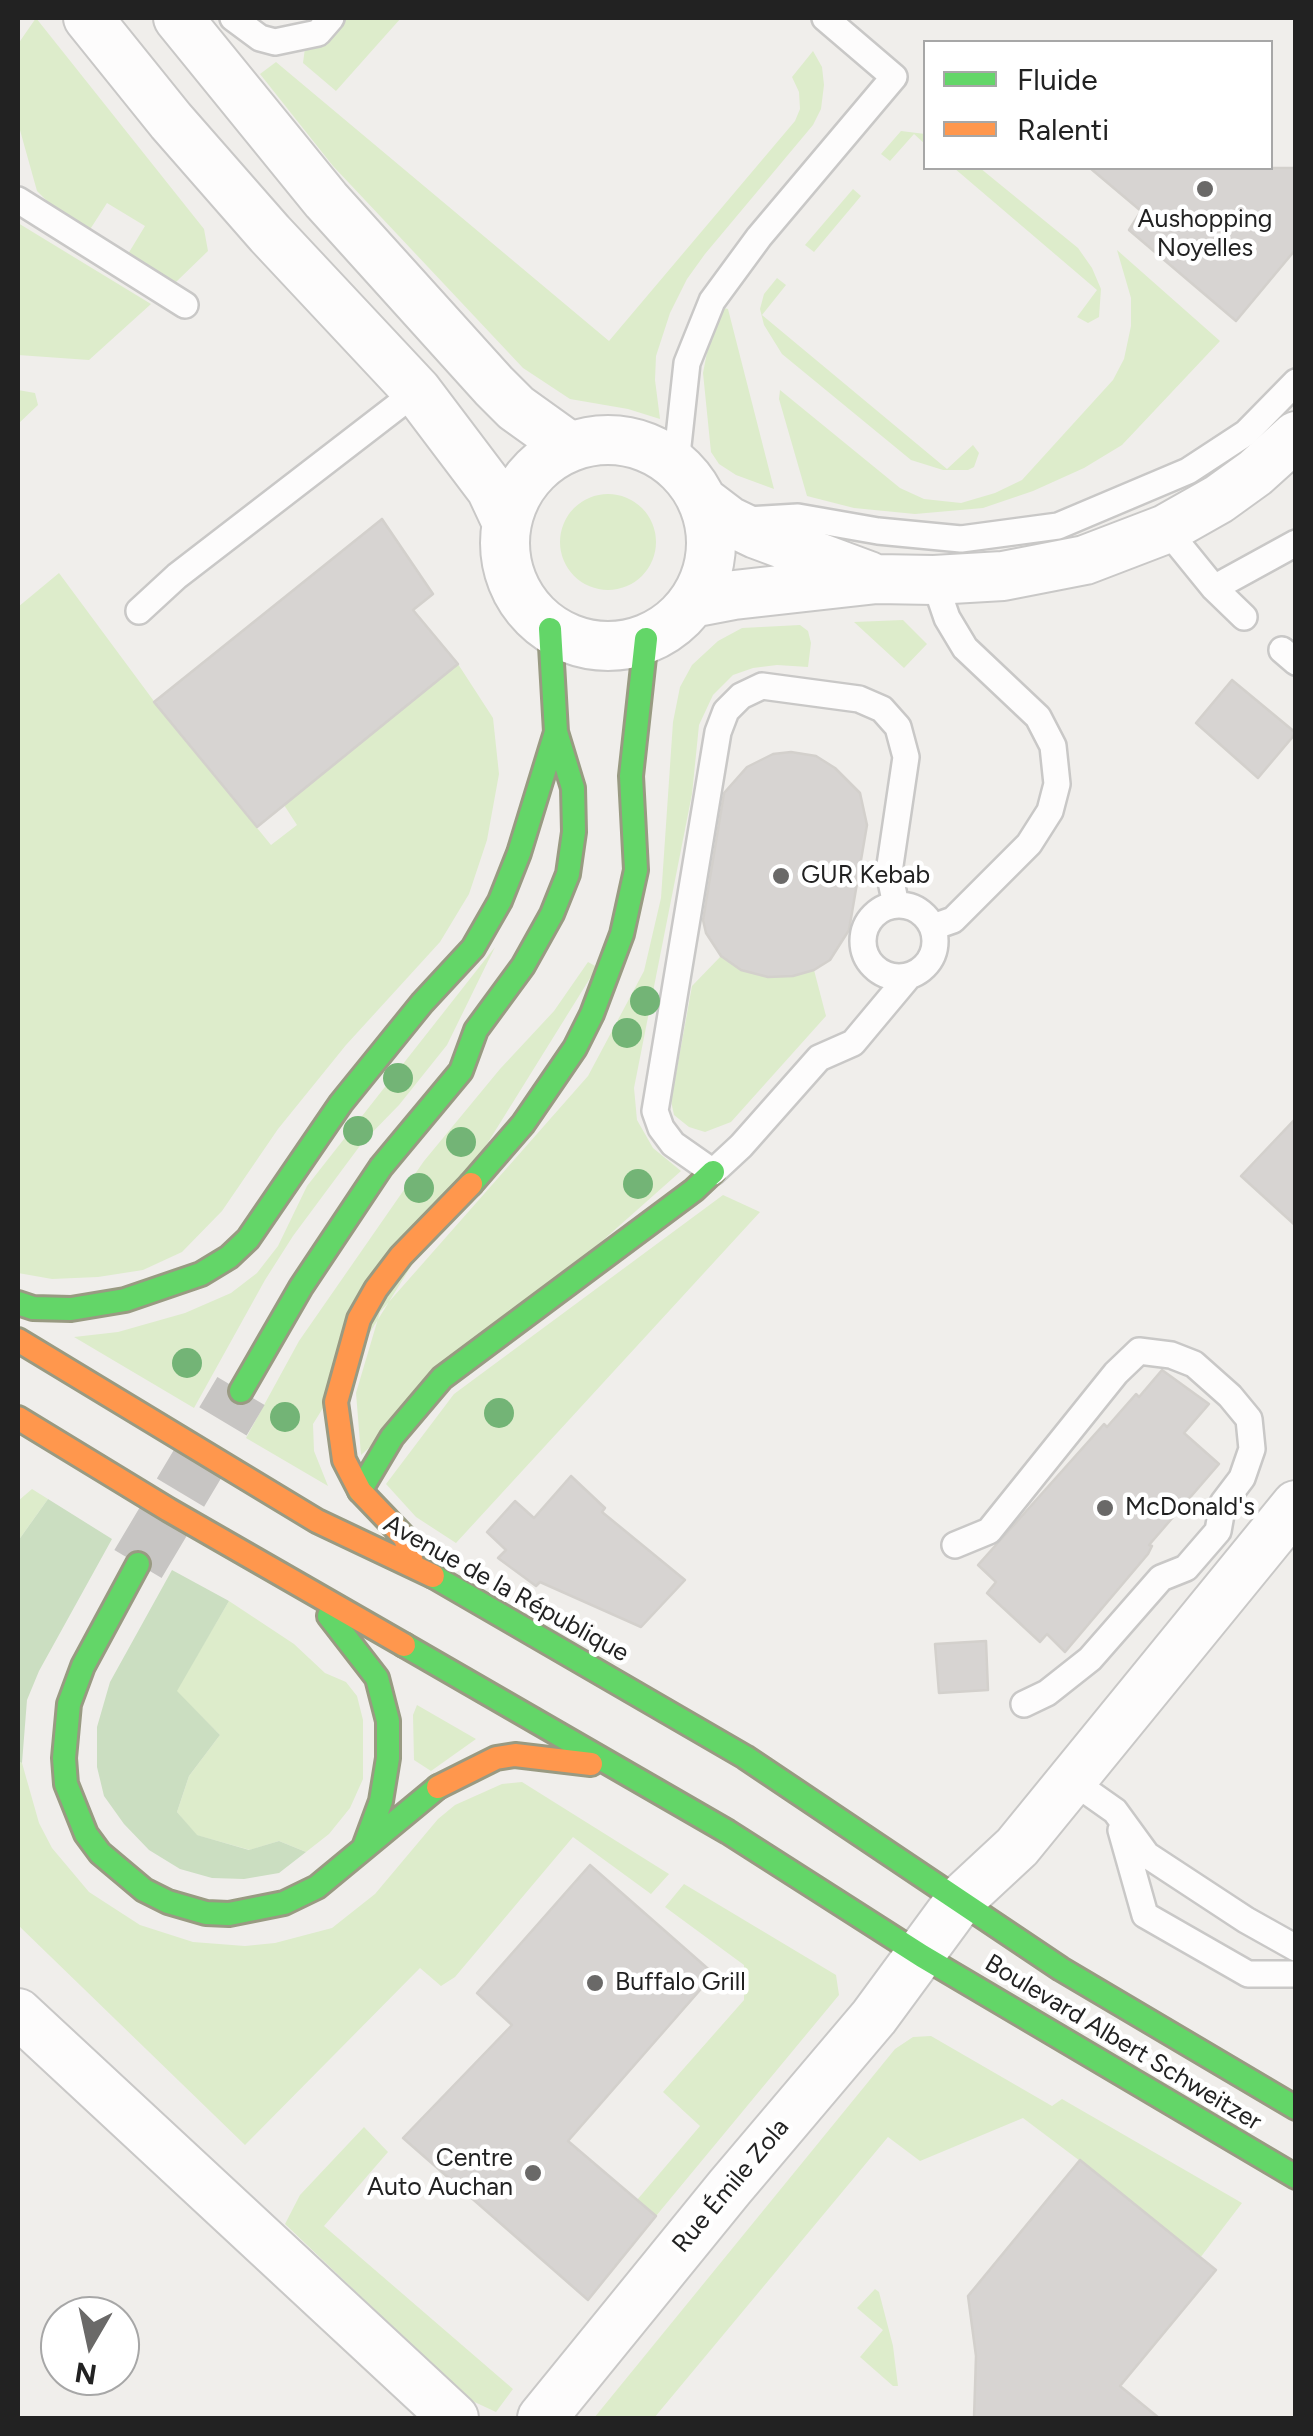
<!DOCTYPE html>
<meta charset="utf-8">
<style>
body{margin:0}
#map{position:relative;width:1313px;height:2436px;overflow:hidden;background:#f0eeeb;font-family:Figtree,sans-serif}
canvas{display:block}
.frame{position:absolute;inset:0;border:20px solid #222;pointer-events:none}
.legend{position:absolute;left:923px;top:40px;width:350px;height:130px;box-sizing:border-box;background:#fff;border:2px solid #a7a7a7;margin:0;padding:12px 18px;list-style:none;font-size:30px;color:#222}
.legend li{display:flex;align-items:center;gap:20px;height:50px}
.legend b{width:50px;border:2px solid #a7a7a7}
.north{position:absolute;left:40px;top:2296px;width:100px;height:100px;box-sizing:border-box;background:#fff;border:2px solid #a7a7a7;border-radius:50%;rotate:189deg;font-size:28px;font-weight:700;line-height:40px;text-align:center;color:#222}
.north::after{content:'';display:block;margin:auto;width:35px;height:45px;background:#6a6968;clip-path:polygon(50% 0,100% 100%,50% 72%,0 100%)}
</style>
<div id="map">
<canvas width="1313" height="2436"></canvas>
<div class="frame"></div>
<ul class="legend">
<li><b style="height:12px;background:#63d668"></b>Fluide</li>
<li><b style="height:12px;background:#ff974d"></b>Ralenti</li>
</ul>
<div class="north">N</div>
</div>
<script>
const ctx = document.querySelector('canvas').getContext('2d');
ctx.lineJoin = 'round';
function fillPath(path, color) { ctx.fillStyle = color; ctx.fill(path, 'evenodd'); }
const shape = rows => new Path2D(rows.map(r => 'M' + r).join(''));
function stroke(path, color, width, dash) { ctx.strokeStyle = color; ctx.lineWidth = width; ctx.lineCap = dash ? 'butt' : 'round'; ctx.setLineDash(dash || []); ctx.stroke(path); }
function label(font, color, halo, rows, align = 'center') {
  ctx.font = font + ' Figtree,sans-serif'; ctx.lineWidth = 9; ctx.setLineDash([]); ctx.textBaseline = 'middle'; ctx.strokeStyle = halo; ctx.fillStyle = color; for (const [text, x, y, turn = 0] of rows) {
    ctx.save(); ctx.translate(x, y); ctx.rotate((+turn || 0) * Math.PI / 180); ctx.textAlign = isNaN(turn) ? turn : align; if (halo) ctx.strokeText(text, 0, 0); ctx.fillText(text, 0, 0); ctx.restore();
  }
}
fillPath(shape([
 [36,18,204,229,208,251,176,282,128,254,145,226,107,203,89,231,53,207,37,191,18,123,18,44],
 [347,18,401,18,336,91,303,63,305,48,326,41],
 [813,51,822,67,824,85,821,109,813,125,705,254,687,279,670,313,656,356,655,380,660,419,628,409,570,399,523,368,333,166,260,74,276,62,609,341,795,121,800,109,799,92,792,77],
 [901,131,925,134,925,144,914,134,890,161,881,154],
 [954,168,980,168,1078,248,1092,268,1101,289,1099,317,1088,323,1077,317,1097,290],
 [853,189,861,196,814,252,805,245],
 [18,223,151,304,89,360,18,355],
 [1117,250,1220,341,1122,445,1084,468,1033,491,983,508,915,514,854,508,807,496,779,399,780,390,900,488,924,499,961,503,995,493,1022,480,1113,380,1124,359,1131,326,1131,298],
 [777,278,786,285,762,315,947,469,973,445,979,453,974,467,968,470,943,470,911,460,782,354,764,325,760,309,764,294],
 [724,308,728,309,774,489,736,475,719,464,711,452,703,373,709,342],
 [18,390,35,393,38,405,18,424],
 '560 542a48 48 0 1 1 96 0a48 48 0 1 1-96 0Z',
 [59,573,159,708,271,845,297,825,284,805,458,664,493,718,499,774,487,840,469,894,440,942,346,1045,278,1129,222,1211,182,1252,143,1270,98,1277,52,1279,18,1273,18,607],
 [903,620,927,644,904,668,854,622],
 [800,625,808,631,811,643,808,667,777,665,753,668,733,675,713,695,699,725,692,794,634,1088,637,1120,653,1148,681,1171,361,1455,356,1393,380,1312,588,1076,644,971,661,898,673,722,680,687,692,665,718,641,742,628],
 [495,947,447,1045,399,1105,362,1143,293,1236,265,1280,194,1408,74,1337,118,1332,185,1313,231,1293,257,1273,278,1246,307,1186],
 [721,956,741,970,768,977,793,976,814,970,826,1016,731,1122,705,1132,689,1127,674,1115,671,1101,692,986],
 [588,962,597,967,313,1424,314,1451,328,1486,246,1438,299,1341,424,1161,500,1069,554,1011],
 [723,1195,760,1212,456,1543,416,1517,386,1484,454,1394],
 [32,1489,48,1499,18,1541,18,1501],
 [229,1601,294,1644,325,1673,346,1682,357,1696,363,1720,363,1779,350,1808,329,1834,306,1852,279,1841,250,1850,196,1835,177,1812,189,1776,220,1735,176,1691],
 [417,1705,476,1739,431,1771,414,1760,413,1715],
 [18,1761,22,1763,39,1823,52,1848,89,1892,140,1925,193,1942,245,1946,275,1943,332,1928,375,1894,438,1819,455,1805,502,1784,522,1782,669,1874,651,1894,573,1837,455,1977,441,1986,420,1968,245,2145,18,1925],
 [684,1884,836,1975,839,1995,656,2216,637,2200,700,2126,663,2092,744,2000,744,1965,665,1907],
 [931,2036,1052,2106,1062,2099,1242,2203,1200,2258,1100,2176,1023,2118,920,2161,888,2137,654,2418,594,2418,895,2049,913,2037],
 [364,2127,388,2152,324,2226,513,2389,496,2412,468,2399,285,2224,300,2195],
 [875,2289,879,2292,893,2346,898,2386,893,2386,860,2357,883,2330,857,2308]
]), '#ddeccb');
fillPath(shape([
 [48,1499,112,1539,39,1671,27,1700,22,1763,18,1761,18,1541],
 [172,1570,229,1601,177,1691,220,1735,189,1776,177,1812,197,1835,249,1850,279,1841,306,1852,279,1873,244,1879,212,1878,180,1869,149,1850,124,1824,104,1796,97,1767,97,1727,110,1682]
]), '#cbdec1');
const building = shape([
 [1090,168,1296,168,1296,249,1236,321,1129,230,1141,211,1090,168],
 [382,519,433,594,413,610,458,664,257,827,154,702,382,519],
 [1232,680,1296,733,1258,778,1196,723,1232,680],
 [791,752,816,756,835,768,860,793,867,825,849,930,830,960,814,970,793,976,768,977,741,970,721,956,706,933,703,920,724,793,747,767,773,754,791,752],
 [1296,1118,1296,1226,1241,1176,1296,1118],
 [1162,1370,1209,1404,1184,1433,1219,1464,1149,1545,1152,1546,1148,1554,1065,1652,1047,1634,1040,1642,987,1593,996,1582,978,1565,1104,1424,1107,1427,1136,1394,1139,1397,1162,1370],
 [571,1476,605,1508,602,1512,685,1580,641,1627,540,1582,536,1586,498,1558,506,1550,487,1532,515,1501,534,1518,571,1476],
 [986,1641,988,1690,939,1693,935,1644,986,1641],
 [590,1865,714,1974,568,2141,656,2216,588,2300,403,2138,512,2025,477,1993,590,1865],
 [1080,2160,1216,2270,1120,2386,1159,2418,974,2418,976,2356,968,2296,1080,2160]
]);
fillPath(building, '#d7d4d2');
stroke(building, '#d3d0cc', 2.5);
stroke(shape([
 [138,1564,241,1391]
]), '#c7c5c3', 55, [55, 28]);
const lane = shape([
 [233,18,260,38,275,42,318,33,331,18],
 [18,200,185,305],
 [676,464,687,363,712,301,759,237,894,77,825,18],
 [747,520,798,517,878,531,961,539,1058,526,1188,471,1246,433,1296,382],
 [1166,529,1214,588,1244,617],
 [1214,588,1296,543],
 [139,611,177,576,417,391],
 [1282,650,1296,662],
 '863 941a36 36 0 1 1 72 0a36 36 0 1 1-72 0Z',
 [896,905,889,872,906,757,898,727,882,709,859,699,762,686,741,696,726,711,718,732,655,1111,661,1128,673,1144,713,1172,741,1146,819,1058,853,1043,909,976],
 [933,927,953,920,1029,844,1050,811,1057,784,1053,746,1038,717,965,648,947,618,934,580],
 [955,1545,989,1531,1116,1373,1139,1351,1171,1355,1194,1364,1230,1396,1249,1419,1252,1449,1242,1478,1223,1503,1218,1531,1186,1568,1161,1578,1090,1659,1047,1693,1024,1704],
 [1071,1780,1115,1811,1147,1855,1246,1920,1296,1948],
 [1121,1830,1145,1915,1248,1974,1296,1974]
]);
const street = shape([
 [88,18,171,121,270,234,417,391,491,489,506,521],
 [178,18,326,200,494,386,516,408,569,446],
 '505 543a103 103 0 1 1 206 0a103 103 0 1 1-206 0Z',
 [704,502,729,521,756,534,869,576],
 [692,603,734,595,877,579,934,580,1003,576,1085,560,1166,529,1219,499,1255,473,1296,436],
 [18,2013,454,2418],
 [542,2418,730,2187,874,2017,960,1900,1017,1847,1296,1505]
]);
const fast = shape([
 [471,1184,523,1124,575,1048,592,1014,622,934,636,870,631,776,646,639],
 [18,1303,33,1308,71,1309,125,1300,201,1274,229,1257,248,1239,341,1103,422,1003,473,948,500,901,519,853,556,732],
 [241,1391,301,1287,381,1167,461,1071,476,1030,523,966,552,914,568,874,574,832,573,788,556,732,550,629],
 [360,1491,392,1437,442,1378,694,1190,713,1172],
 [138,1564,83,1666,69,1704,64,1758,66,1784,86,1834,100,1853,144,1890,168,1902,206,1913,229,1914,284,1903,317,1887,438,1787],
 [433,1576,745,1757,1061,1969,1296,2108],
 [329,1616,377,1678,388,1721,388,1758,381,1801,364,1847],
 [404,1645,728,1832,922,1956,1296,2177]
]);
const slow = shape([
 [18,1340,317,1521,433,1576],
 [18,1418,169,1510,404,1645],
 [412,1562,405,1538,360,1491,344,1460,336,1402,359,1319,376,1289,401,1256,471,1184],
 [438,1787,496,1758,515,1755,591,1764]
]);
stroke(lane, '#c9c8c7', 30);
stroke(street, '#c9c8c7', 52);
stroke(fast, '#999a82', 28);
stroke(slow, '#999a82', 28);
stroke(lane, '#fdfcfc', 25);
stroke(street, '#fdfcfc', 48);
stroke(fast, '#63d668', 22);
stroke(slow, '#ff974d', 22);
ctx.fillStyle = '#73b476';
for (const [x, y] of [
 [645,1001],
 [627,1033],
 [398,1078],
 [358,1131],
 [461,1142],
 [638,1184],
 [419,1188],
 [187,1363],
 [499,1413],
 [285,1417]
]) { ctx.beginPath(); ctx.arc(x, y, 15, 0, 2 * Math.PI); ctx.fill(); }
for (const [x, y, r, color] of [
 [1205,189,10,"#6a6968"],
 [781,876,10,"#6a6968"],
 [1105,1508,10,"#6a6968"],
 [595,1983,10,"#6a6968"],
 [533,2173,10,"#6a6968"]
]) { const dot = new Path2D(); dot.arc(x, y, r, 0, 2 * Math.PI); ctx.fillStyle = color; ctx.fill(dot); stroke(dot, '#fff', 4); }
label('25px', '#222', '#fff', [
 ["Aushopping",1205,220,"center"],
 ["Noyelles",1205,249,"center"],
 ["GUR Kebab",801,876],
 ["McDonald's",1125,1508],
 ["Buffalo Grill",615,1983],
 ["Centre",513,2159,"right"],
 ["Auto Auchan",513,2188,"right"]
], 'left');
label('25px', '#222', '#fff', [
 ["Avenue de la République",506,1589,29],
 ["Boulevard Albert Schweitzer",1123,2043,31],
 ["Rue Émile Zola",731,2186,-50]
]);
</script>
